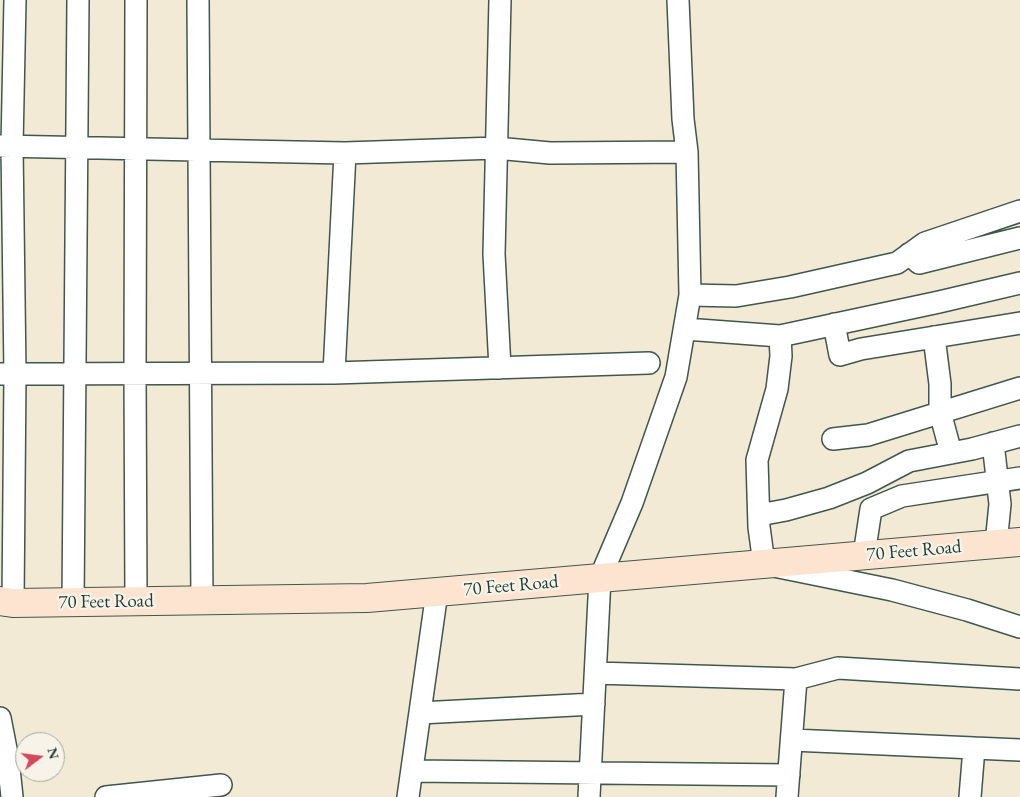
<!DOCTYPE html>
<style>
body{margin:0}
#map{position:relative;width:1020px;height:797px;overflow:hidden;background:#f2ead5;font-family:"EB Garamond",serif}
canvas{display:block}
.north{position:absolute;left:15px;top:732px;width:50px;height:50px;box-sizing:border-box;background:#f7f3e8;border:1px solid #a1aaa0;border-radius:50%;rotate:75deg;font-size:14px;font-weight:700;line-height:20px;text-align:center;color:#1f3d34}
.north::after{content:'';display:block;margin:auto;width:18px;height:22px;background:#d1495b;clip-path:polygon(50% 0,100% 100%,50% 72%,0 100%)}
</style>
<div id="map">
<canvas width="1020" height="797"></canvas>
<div class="north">N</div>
</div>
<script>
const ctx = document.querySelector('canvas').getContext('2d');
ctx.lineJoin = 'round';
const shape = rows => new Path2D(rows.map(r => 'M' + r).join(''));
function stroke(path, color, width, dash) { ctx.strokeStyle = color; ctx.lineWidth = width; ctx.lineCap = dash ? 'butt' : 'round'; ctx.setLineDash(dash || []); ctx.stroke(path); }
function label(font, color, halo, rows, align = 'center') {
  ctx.font = font + ' "EB Garamond",serif'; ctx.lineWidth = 4.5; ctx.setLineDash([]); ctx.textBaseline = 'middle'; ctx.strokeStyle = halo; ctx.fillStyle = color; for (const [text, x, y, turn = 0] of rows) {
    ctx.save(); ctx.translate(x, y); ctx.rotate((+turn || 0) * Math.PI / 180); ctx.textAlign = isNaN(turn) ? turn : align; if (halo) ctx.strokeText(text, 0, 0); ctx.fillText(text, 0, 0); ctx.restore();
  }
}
const street = shape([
 [136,0,135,374,136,601],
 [198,0,202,600],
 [0,146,345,153,334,373],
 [345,153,496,148,550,153,687,152,683,119,678,0],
 [909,254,919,263,1020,238],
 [690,295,736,296,790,287,897,263,925,243,1020,211],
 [834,324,840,355,861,349,1020,323],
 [685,329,780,336,939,302,1020,283],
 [780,336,781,356,777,389,757,460,759,527,764,564,892,590,967,610,1020,627],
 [934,337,940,384,940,412,951,453],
 [500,368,494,254,500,0],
 [0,374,334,373,649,363],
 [833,439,868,435,1020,388],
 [993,443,1000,504,996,544],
 [759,515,786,510,829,498,867,483,909,461,972,449,1020,436],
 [864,555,871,509,902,496,1020,478],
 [73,602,78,0],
 [13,603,15,374,12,146,15,0],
 [596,673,796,679,787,797],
 [796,679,838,668,1020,679],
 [420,713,594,704],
 [0,718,8,759,12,797],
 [792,740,1020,750],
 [412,771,789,775],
 [106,797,221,785],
 [408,797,437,592],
 [589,797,600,578,632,503,676,377,690,295,687,152],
 [970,797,974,748]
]);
const secondary = shape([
 [0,601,13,603,367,598,1020,542]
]);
stroke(street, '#3f574c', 24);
stroke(secondary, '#3f574c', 30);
stroke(street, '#fff', 21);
stroke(secondary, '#fde4d1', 28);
label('19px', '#1f3d34', '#f7f3e8', [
 ["70 Feet Road",914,551,-5],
 ["70 Feet Road",511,586,-5],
 ["70 Feet Road",106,602,-1]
]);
</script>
